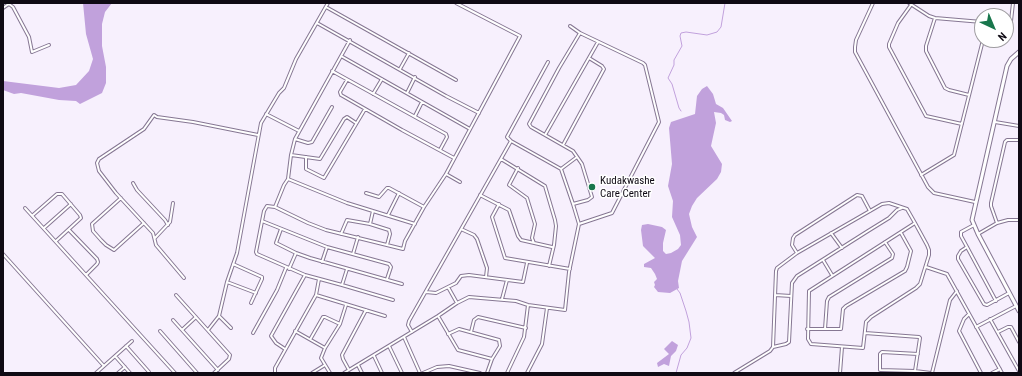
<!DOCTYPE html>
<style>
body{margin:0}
#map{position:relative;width:1022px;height:376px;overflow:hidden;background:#f7f0fd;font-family:"Roboto Condensed",sans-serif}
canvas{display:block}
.frame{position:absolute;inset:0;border:4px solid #0f0a14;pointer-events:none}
.north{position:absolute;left:974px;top:8px;width:40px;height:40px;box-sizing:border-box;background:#fff;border:1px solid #9f9da1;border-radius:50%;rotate:136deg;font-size:11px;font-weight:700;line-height:16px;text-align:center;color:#0f0a14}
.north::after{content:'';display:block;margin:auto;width:14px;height:18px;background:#18764c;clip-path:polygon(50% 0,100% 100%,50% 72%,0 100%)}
</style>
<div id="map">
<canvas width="1022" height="376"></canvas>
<div class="frame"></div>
<div class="north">N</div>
</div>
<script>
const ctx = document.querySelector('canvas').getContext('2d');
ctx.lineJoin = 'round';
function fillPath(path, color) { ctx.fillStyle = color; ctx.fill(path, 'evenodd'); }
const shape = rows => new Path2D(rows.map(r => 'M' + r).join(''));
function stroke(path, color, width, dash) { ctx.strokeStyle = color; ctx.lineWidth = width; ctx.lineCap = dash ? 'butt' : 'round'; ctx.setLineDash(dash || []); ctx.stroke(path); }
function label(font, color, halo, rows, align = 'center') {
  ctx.font = font + ' "Roboto Condensed",sans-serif'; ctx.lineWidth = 3; ctx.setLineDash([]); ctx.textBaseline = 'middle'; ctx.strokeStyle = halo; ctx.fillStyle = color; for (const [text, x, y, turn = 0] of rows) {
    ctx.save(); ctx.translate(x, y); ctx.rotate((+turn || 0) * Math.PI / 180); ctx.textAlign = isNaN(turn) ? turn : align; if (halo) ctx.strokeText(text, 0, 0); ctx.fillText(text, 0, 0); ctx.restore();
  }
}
fillPath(shape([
 [83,3,112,3,105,12,102,24,102,46,106,67,106,83,102,93,80,104,76,101,59,100,21,93,14,94,3,90,3,81,59,88,76,85,89,71,93,59,86,34],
 [707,86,713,94,716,104,723,108,732,121,730,122,725,120,724,115,721,113,714,112,716,123,711,146,722,164,721,172,717,179,697,198,692,206,689,214,692,227,697,237,682,261,678,281,679,288,670,293,658,292,654,287,655,285,654,282,657,279,655,274,651,268,644,267,644,264,655,258,643,246,641,230,642,225,648,224,662,227,666,230,663,243,663,251,666,254,671,253,678,249,681,245,680,235,672,217,673,201,668,186,672,164,669,128,671,122,695,114,697,96,702,89],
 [672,341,678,345,676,351,671,356,669,366,664,364,658,367,657,363,669,354,664,349]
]), '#c1a1dc');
stroke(shape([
 [681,111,679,108,672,84,668,78,674,65,674,60,682,46,680,36,681,33,686,32,707,35,717,32,721,27,725,3],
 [676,373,681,355,687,348,691,338,689,322,686,311,680,293,677,289]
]), '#c1a1dc', 1);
const street = shape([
 [456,3,520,36,446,174,460,182],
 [873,3,856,40,855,47,855,52,928,187,934,193,975,202],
 [909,3,929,16,935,18,982,22],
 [9,4,13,7,29,37,32,52,49,45],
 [911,5,898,23,889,44,889,47,926,116,962,124],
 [326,7,456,80],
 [3,8,10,3],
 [935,18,926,46,926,51,945,88,949,90,969,95],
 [317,23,446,96,479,113],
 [1006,24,1011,21,1013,3],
 [570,26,580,33,559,68,529,124,531,127,573,151,582,164,592,197,588,200,573,204],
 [341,56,470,129],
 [400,69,409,53],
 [332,71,446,134,447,137,440,150],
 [347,80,340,92,341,95,402,130,454,158],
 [407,93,415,77],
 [373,94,382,79],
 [266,114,299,131],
 [415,116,422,102],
 [995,122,1019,126],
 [545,135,598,42],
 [295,139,308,143,312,142,332,107],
 [563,145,604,69,602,66,589,58],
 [291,155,320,159,344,119,347,117,356,123],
 [306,157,306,169,324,178,365,109],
 [501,159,545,186,555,220,556,226,554,245,549,266],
 [518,168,509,185,527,198,535,224,532,238,534,243],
 [561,169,577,157],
 [921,175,954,155,983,40],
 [288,179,347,203,415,224],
 [133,183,137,190,165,220,168,225],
 [366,193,379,197,387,188,389,188,424,207],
 [480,195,509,210,518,236,521,240,552,247],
 [121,198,92,224,93,231,101,240,106,245,114,250,144,223],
 [499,204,492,217,505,258,570,269],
 [275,207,284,185,288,179,291,155,295,139,350,40],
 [25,208,175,373],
 [33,215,57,194,62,194,80,215,81,218,56,241],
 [388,215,399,193],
 [262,221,327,247,389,264,391,267,387,279],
 [997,223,991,206,991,203,1005,142,1007,140,1019,140],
 [370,224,373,211],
 [579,224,612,213,659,122,645,65,643,63,580,33],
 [974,225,961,232,961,236,967,247,961,251,958,256,958,259,984,304,987,305,1009,293],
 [44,228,71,204],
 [281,229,276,243,296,253,310,258,402,284],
 [461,229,474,235,477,239,487,268,486,277],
 [69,230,97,259,98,262,97,264,86,275],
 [831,233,842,248],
 [341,234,347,220,370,224,389,230,390,234,387,245],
 [978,234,997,223,1008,220,1019,220],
 [155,238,170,222,173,203],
 [967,247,996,301],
 [797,253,792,245,793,238,795,235,857,195,862,196,870,211],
 [3,254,104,366],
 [353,254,358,237],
 [823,260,832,275],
 [322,262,327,247],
 [233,264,262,277,262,279,251,303],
 [926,267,947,274,1002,373],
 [289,269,296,253],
 [347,269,342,285,305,275,257,254,256,252,264,211,267,206,275,207,308,223,326,230,403,249,405,241,424,207,446,174],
 [184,278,156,245,153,233,116,193,99,171,97,163,99,159,144,129,154,115,157,117,193,122,258,135],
 [227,282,256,293],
 [342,285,393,300],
 [448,287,457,303],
 [426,292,436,293,456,283,461,276,469,275,523,282,527,263],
 [176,295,230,355,229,359,214,373],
 [316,295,385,316],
 [775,295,791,296],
 [502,299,507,280],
 [969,314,964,319,959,331,981,373],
 [219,316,231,328],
 [438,316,458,350,492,359],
 [990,319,1019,371],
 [173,320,218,370],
 [976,327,1016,306],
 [807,329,841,329,843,309,846,306,905,271,907,267,911,251,901,233],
 [825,329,827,301,829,297,892,258,893,254,885,242],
 [182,330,196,317],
 [208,330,219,316,227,282,237,253,261,123,279,93,284,88,296,59,328,3],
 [160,331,197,373],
 [295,331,325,348,340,324,346,305],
 [412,332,408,325,409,321,511,141],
 [471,332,474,320,478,317,526,328],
 [998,332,1008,327,1011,327,1019,342],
 [253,333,277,290,286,268],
 [865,333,919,337,920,338,915,371],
 [448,334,459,329,499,340,500,346,492,359,487,373],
 [404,337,420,373],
 [311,338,323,317,325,317,340,324],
 [126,346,149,372,148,373],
 [389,346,402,373],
 [773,347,776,271,777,268,797,253,882,204,889,203,907,209,915,223,927,245,929,250,929,255,920,284,916,288,871,317,866,322,863,348,811,344,808,339,809,291,915,223],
 [325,348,321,358,330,373],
 [285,349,276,343,271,336,305,275],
 [918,354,882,352,880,354,880,370,915,371,931,373],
 [115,356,130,373],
 [374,356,382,373],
 [358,365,362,373],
 [349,370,343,359,342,355,366,310],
 [96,373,132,341],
 [118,373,125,367],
 [275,373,275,368,316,295,319,279],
 [312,373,325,365],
 [344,373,438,316,457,303,469,297,516,301,528,305,565,310,569,272,579,224,573,204,561,169,511,141,507,137,548,62],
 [423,373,437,367,449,366,480,373],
 [507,373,524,337,528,305],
 [527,373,542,344,547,308],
 [734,373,770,351,773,347,786,344,789,342,792,283,797,276,868,231,889,218,897,210,902,208],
 [840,373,842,347],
 [932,373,950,300,957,291],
 [992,373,1000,369]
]);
const secondary = shape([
 [1019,52,1011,59,1007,66,972,220,978,234,1019,311]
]);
stroke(street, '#867793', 4);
stroke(secondary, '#867793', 5);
stroke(street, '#fff', 2);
stroke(secondary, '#fff', 3);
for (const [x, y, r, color] of [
 [592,187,4,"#18764c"]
]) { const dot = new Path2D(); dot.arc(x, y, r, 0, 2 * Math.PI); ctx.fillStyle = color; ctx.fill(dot); stroke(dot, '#fff', 1.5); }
label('11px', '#0f0a14', '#fff', [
 ["Kudakwashe",600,181],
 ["Care Center",600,194]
], 'left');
</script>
